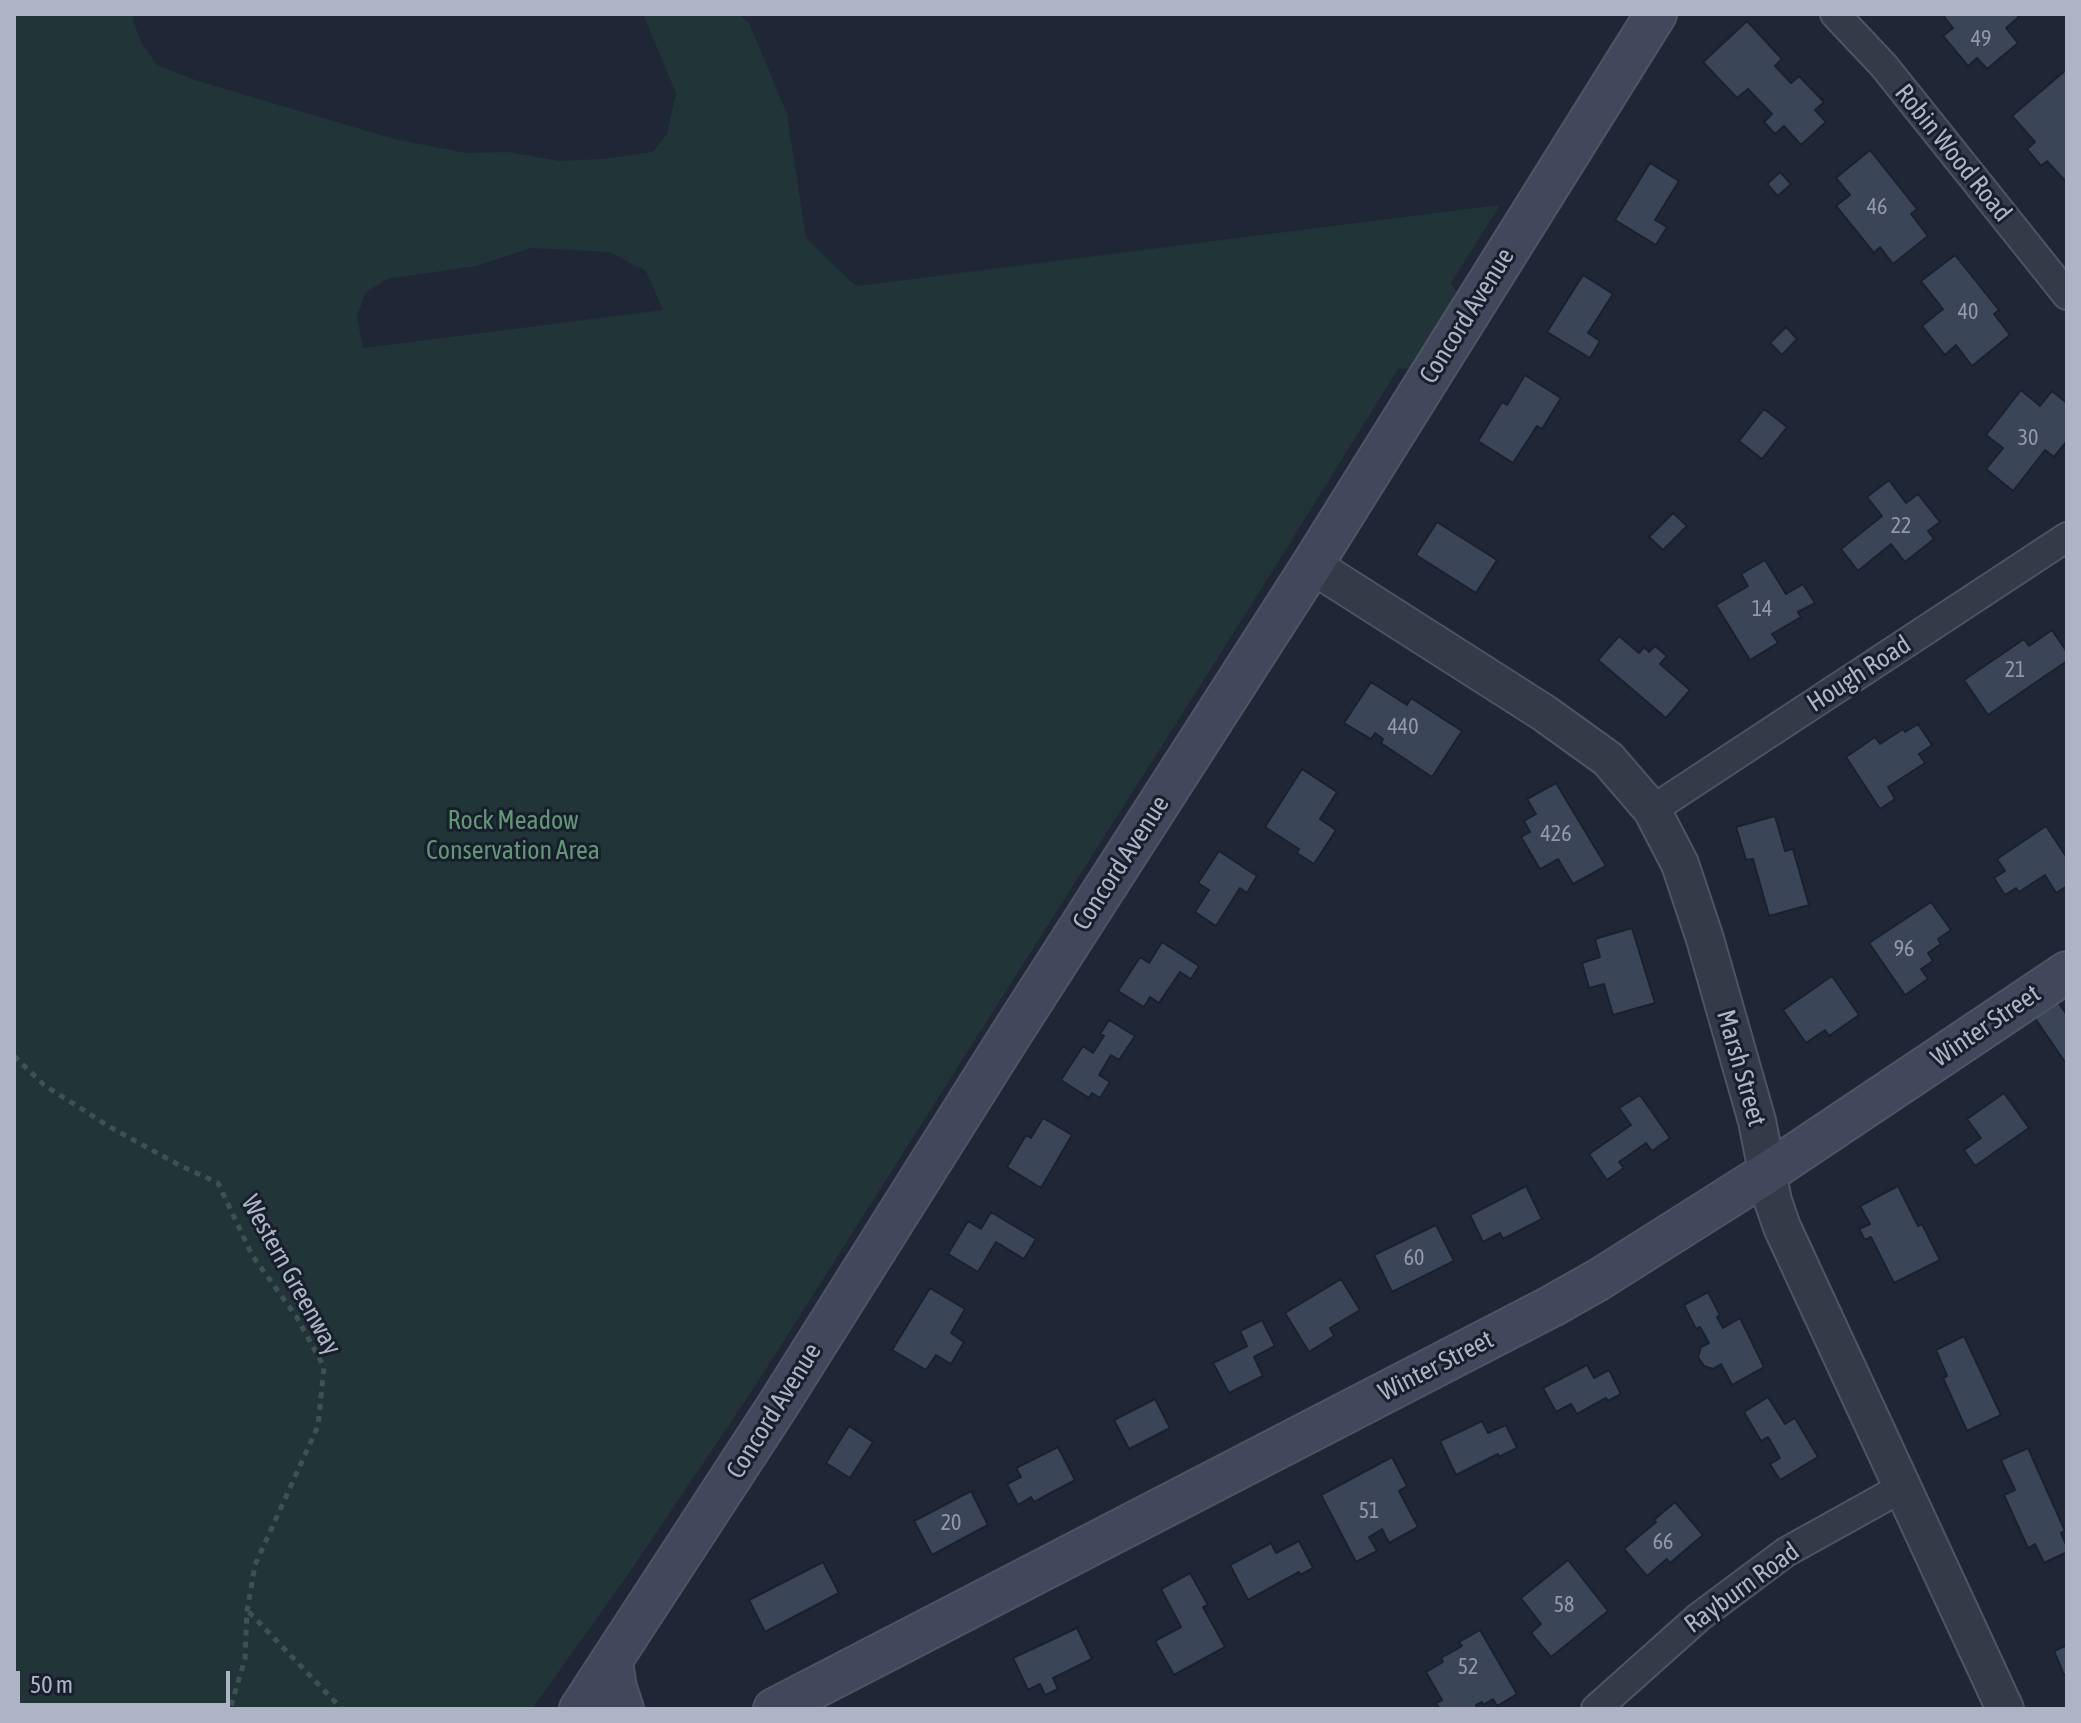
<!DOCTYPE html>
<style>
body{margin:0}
#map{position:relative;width:2081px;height:1723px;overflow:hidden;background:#1f2737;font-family:"Asap Condensed",sans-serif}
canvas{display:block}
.frame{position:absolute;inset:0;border:16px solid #adb4c5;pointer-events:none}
.scale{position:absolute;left:16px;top:1671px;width:214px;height:36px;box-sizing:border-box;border:4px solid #adb4c5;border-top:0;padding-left:10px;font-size:24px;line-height:28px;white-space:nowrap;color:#adb4c5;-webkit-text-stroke:6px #181f2c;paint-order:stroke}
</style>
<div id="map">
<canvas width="2081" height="1723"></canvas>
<div class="frame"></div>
<div class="scale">50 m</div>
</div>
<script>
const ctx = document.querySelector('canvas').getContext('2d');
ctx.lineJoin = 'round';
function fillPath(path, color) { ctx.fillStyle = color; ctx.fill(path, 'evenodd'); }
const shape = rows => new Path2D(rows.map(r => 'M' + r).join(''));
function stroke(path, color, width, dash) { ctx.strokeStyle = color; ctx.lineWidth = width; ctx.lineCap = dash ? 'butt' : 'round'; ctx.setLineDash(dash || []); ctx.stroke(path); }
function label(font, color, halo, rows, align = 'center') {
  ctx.font = font + ' "Asap Condensed",sans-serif'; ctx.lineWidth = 6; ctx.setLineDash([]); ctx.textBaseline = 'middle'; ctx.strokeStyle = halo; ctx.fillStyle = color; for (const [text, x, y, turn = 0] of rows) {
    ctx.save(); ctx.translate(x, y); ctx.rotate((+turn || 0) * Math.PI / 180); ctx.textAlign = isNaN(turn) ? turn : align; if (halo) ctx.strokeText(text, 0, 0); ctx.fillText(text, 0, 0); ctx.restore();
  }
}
fillPath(shape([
 [14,14,134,14,133,21,142,44,157,65,198,81,394,139,466,153,508,152,559,161,602,159,653,152,667,134,676,93,643,14,739,14,749,23,787,114,806,238,850,281,857,286,1500,205,1451,283,1476,323,1449,364,1398,369,1255,599,757,1383,627,1576,532,1709,14,1709],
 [531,248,609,252,646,271,663,310,363,348,357,317,365,293,387,279,476,266]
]), '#213438');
const building = shape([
 [1942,14,2016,14,2019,17,2006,28,2018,43,1987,69,1977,58,1968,66,1943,36,1953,28,1942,14],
 [1747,21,1782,59,1775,66,1791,83,1799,76,1824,102,1815,110,1826,122,1801,145,1784,126,1775,134,1764,122,1772,114,1748,89,1737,98,1703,62,1747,21],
 [2067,69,2067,183,2047,161,2041,166,2027,149,2035,142,2012,116,2067,69],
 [1870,150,1917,209,1911,214,1928,236,1893,264,1880,247,1874,253,1836,206,1850,195,1836,178,1870,150],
 [1650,163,1679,181,1655,220,1667,227,1656,245,1615,220,1650,163],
 [1780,172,1791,184,1778,196,1767,184,1780,172],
 [1955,255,1999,310,1994,314,2010,335,1972,366,1956,345,1945,355,1922,326,1943,309,1921,281,1955,255],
 [1583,275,1613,294,1588,333,1600,341,1590,358,1547,332,1583,275],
 [1786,327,1797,339,1782,355,1770,343,1786,327],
 [1525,375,1561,398,1542,429,1537,426,1513,463,1478,441,1502,402,1507,405,1525,375],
 [2021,390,2040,406,2052,391,2067,403,2067,441,2054,457,2045,450,2013,491,1986,469,2003,448,1986,435,2021,390],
 [1764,409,1787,427,1762,459,1739,441,1764,409],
 [1889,480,1906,503,1918,494,1940,522,1928,531,1934,539,1905,562,1891,544,1858,571,1841,549,1882,516,1867,497,1889,480],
 [1673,513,1687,526,1663,550,1649,537,1673,513],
 [1437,522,1497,560,1476,593,1416,555,1437,522],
 [1765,560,1786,594,1803,584,1815,603,1798,612,1801,617,1772,634,1778,643,1750,660,1716,605,1748,586,1741,574,1765,560],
 [2052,630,2067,652,2067,661,1988,715,1964,680,2024,639,2029,646,2052,630],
 [1619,636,1639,653,1644,647,1649,652,1655,646,1667,656,1660,664,1690,690,1666,718,1598,660,1619,636],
 [1371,682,1407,705,1411,698,1462,731,1432,777,1381,743,1383,739,1375,733,1371,739,1344,723,1371,682],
 [1918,724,1932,745,1919,754,1925,763,1888,787,1895,799,1880,809,1846,757,1875,737,1880,744,1903,729,1905,732,1918,724],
 [1302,769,1337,792,1320,819,1336,830,1314,864,1297,853,1299,849,1265,827,1302,769],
 [1556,783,1606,866,1573,884,1558,859,1540,869,1521,837,1530,832,1524,821,1536,814,1527,799,1556,783],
 [1775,816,1785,851,1793,849,1809,905,1769,916,1753,859,1746,860,1736,827,1775,816],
 [2046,826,2067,858,2067,886,2056,893,2045,875,2019,892,2016,888,2005,895,1994,878,2005,871,1997,859,2046,826],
 [1219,851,1257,876,1247,893,1240,888,1216,926,1195,912,1209,890,1198,883,1219,851],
 [1931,902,1951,930,1938,939,1941,944,1928,953,1933,961,1921,969,1928,979,1905,995,1869,943,1931,902],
 [1632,928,1655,1003,1613,1015,1604,984,1589,988,1582,963,1600,957,1595,939,1632,928],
 [1162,942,1199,966,1191,979,1180,972,1159,1003,1150,997,1144,1007,1118,991,1140,957,1149,963,1162,942],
 [1832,976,1859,1015,1829,1036,1825,1030,1806,1043,1783,1010,1832,976],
 [2053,995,2067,1015,2067,1065,2030,1011,2053,995],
 [1109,1020,1135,1036,1119,1060,1111,1055,1099,1075,1110,1082,1100,1098,1092,1093,1089,1098,1061,1080,1083,1046,1093,1053,1104,1036,1100,1034,1109,1020],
 [2004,1093,2029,1128,1975,1166,1964,1150,1981,1138,1967,1119,2004,1093],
 [1640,1095,1670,1138,1652,1151,1646,1143,1619,1162,1624,1168,1607,1180,1589,1154,1631,1125,1619,1108,1640,1095],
 [1043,1118,1072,1135,1041,1188,1007,1167,1026,1135,1031,1138,1043,1118],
 [1526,1186,1542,1219,1503,1239,1500,1233,1483,1242,1470,1215,1526,1186],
 [1898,1186,1918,1226,1922,1224,1940,1260,1894,1283,1871,1237,1865,1240,1859,1229,1870,1224,1860,1206,1898,1186],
 [991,1212,1036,1239,1024,1259,996,1242,978,1272,948,1254,968,1221,981,1229,991,1212],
 [1436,1225,1454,1261,1392,1292,1374,1255,1436,1225],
 [1341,1279,1360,1310,1330,1328,1334,1336,1309,1352,1285,1313,1341,1279],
 [930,1288,965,1309,951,1333,964,1342,951,1364,936,1355,926,1370,892,1350,930,1288],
 [1708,1292,1720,1315,1717,1317,1723,1328,1740,1318,1764,1367,1732,1385,1721,1364,1713,1369,1704,1366,1698,1357,1701,1347,1709,1343,1700,1327,1696,1329,1684,1305,1708,1292],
 [1262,1320,1275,1346,1254,1357,1263,1376,1229,1393,1213,1363,1247,1346,1240,1331,1262,1320],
 [1964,1336,2001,1415,1967,1431,1943,1378,1947,1376,1936,1350,1964,1336],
 [1587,1365,1594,1378,1609,1370,1621,1394,1608,1401,1606,1398,1577,1414,1571,1404,1556,1412,1543,1388,1587,1365],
 [1768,1397,1785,1424,1795,1418,1818,1457,1780,1480,1770,1464,1780,1458,1768,1437,1761,1441,1744,1412,1768,1397],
 [1155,1399,1170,1428,1129,1449,1114,1420,1155,1399],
 [1482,1421,1488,1433,1506,1425,1517,1448,1499,1457,1498,1454,1456,1475,1440,1441,1482,1421],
 [849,1426,873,1442,850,1478,826,1463,849,1426],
 [1058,1447,1075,1480,1034,1502,1031,1497,1018,1505,1007,1484,1021,1477,1016,1468,1058,1447],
 [2028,1448,2065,1531,2061,1533,2067,1547,2067,1552,2044,1563,2035,1544,2028,1548,2004,1495,2015,1490,2001,1460,2028,1448],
 [1392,1457,1407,1486,1399,1491,1418,1527,1389,1543,1382,1529,1369,1537,1377,1551,1356,1562,1321,1495,1392,1457],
 [971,1491,988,1525,932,1555,914,1521,971,1491],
 [1675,1502,1703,1535,1670,1563,1667,1559,1647,1576,1624,1549,1656,1522,1654,1520,1675,1502],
 [1299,1541,1313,1568,1300,1575,1299,1572,1248,1600,1230,1565,1271,1543,1276,1553,1299,1541],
 [1568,1560,1608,1611,1551,1657,1531,1633,1541,1624,1521,1598,1568,1560],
 [823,1562,839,1593,765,1632,749,1600,823,1562],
 [1190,1573,1208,1605,1203,1607,1225,1647,1174,1675,1155,1641,1181,1627,1161,1589,1190,1573],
 [1077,1628,1092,1659,1053,1678,1058,1689,1045,1695,1040,1684,1028,1690,1013,1658,1077,1628],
 [1480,1630,1517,1694,1497,1706,1493,1699,1483,1705,1482,1702,1476,1705,1478,1709,1440,1709,1436,1703,1442,1700,1426,1672,1443,1662,1441,1658,1462,1646,1459,1642,1480,1630],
 [2067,1645,2067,1673,2064,1675,2054,1651,2067,1645]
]);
fillPath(building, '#3b4558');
stroke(building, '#1a212e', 2);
const minor = shape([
 [1835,14,1884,66,2067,295],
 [1652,810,2067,537],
 [1596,1709,1699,1617,1786,1552,1903,1487]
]);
const tertiary = shape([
 [1312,565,1544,713,1608,759,1652,810,1680,864,1705,939,1757,1121,1773,1201,1782,1227,2005,1709]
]);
const secondary = shape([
 [612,1662,616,1688,623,1709],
 [580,1709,778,1405,1008,1039,1312,565,1656,14],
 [774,1709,1552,1306,1598,1280,1767,1173,2067,972]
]);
stroke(minor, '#4d5463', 32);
stroke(tertiary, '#4d5463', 40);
stroke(secondary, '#4d5463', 44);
stroke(shape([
 [14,1056,44,1085,110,1127,179,1165,218,1183,252,1255,296,1316,324,1367,318,1426,255,1565,247,1611,245,1659,230,1709],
 [249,1612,342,1709]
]), '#3f5156', 5, [6, 6]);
stroke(minor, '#333a48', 28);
stroke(tertiary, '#333a48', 36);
stroke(secondary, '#41485b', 40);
label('22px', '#9098aa', null, [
 ["49",1981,39],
 ["46",1877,207],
 ["40",1968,312],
 ["30",2028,438],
 ["22",1901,526],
 ["14",1762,609],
 ["21",2015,670],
 ["440",1403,727],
 ["426",1556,834],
 ["96",1904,949],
 ["60",1414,1258],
 ["51",1369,1511],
 ["20",951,1523],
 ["66",1663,1542],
 ["58",1564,1605],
 ["52",1468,1667]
]);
label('26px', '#adb4c5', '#181f2c', [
 ["Robin Wood Road",1953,153,51],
 ["Concord Avenue",1467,316,-58],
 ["Hough Road",1859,674,-33],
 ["Concord Avenue",1121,863,-57],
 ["Winter Street",1986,1026,-34],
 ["Marsh Street",1741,1068,74],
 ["Western Greenway",291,1275,61],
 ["Winter Street",1436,1366,-27],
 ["Concord Avenue",774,1411,-58],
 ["Rayburn Road",1742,1588,-36]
]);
label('26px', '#649574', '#181f2c', [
 ["Rock Meadow",513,821],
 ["Conservation Area",513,851]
]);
</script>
